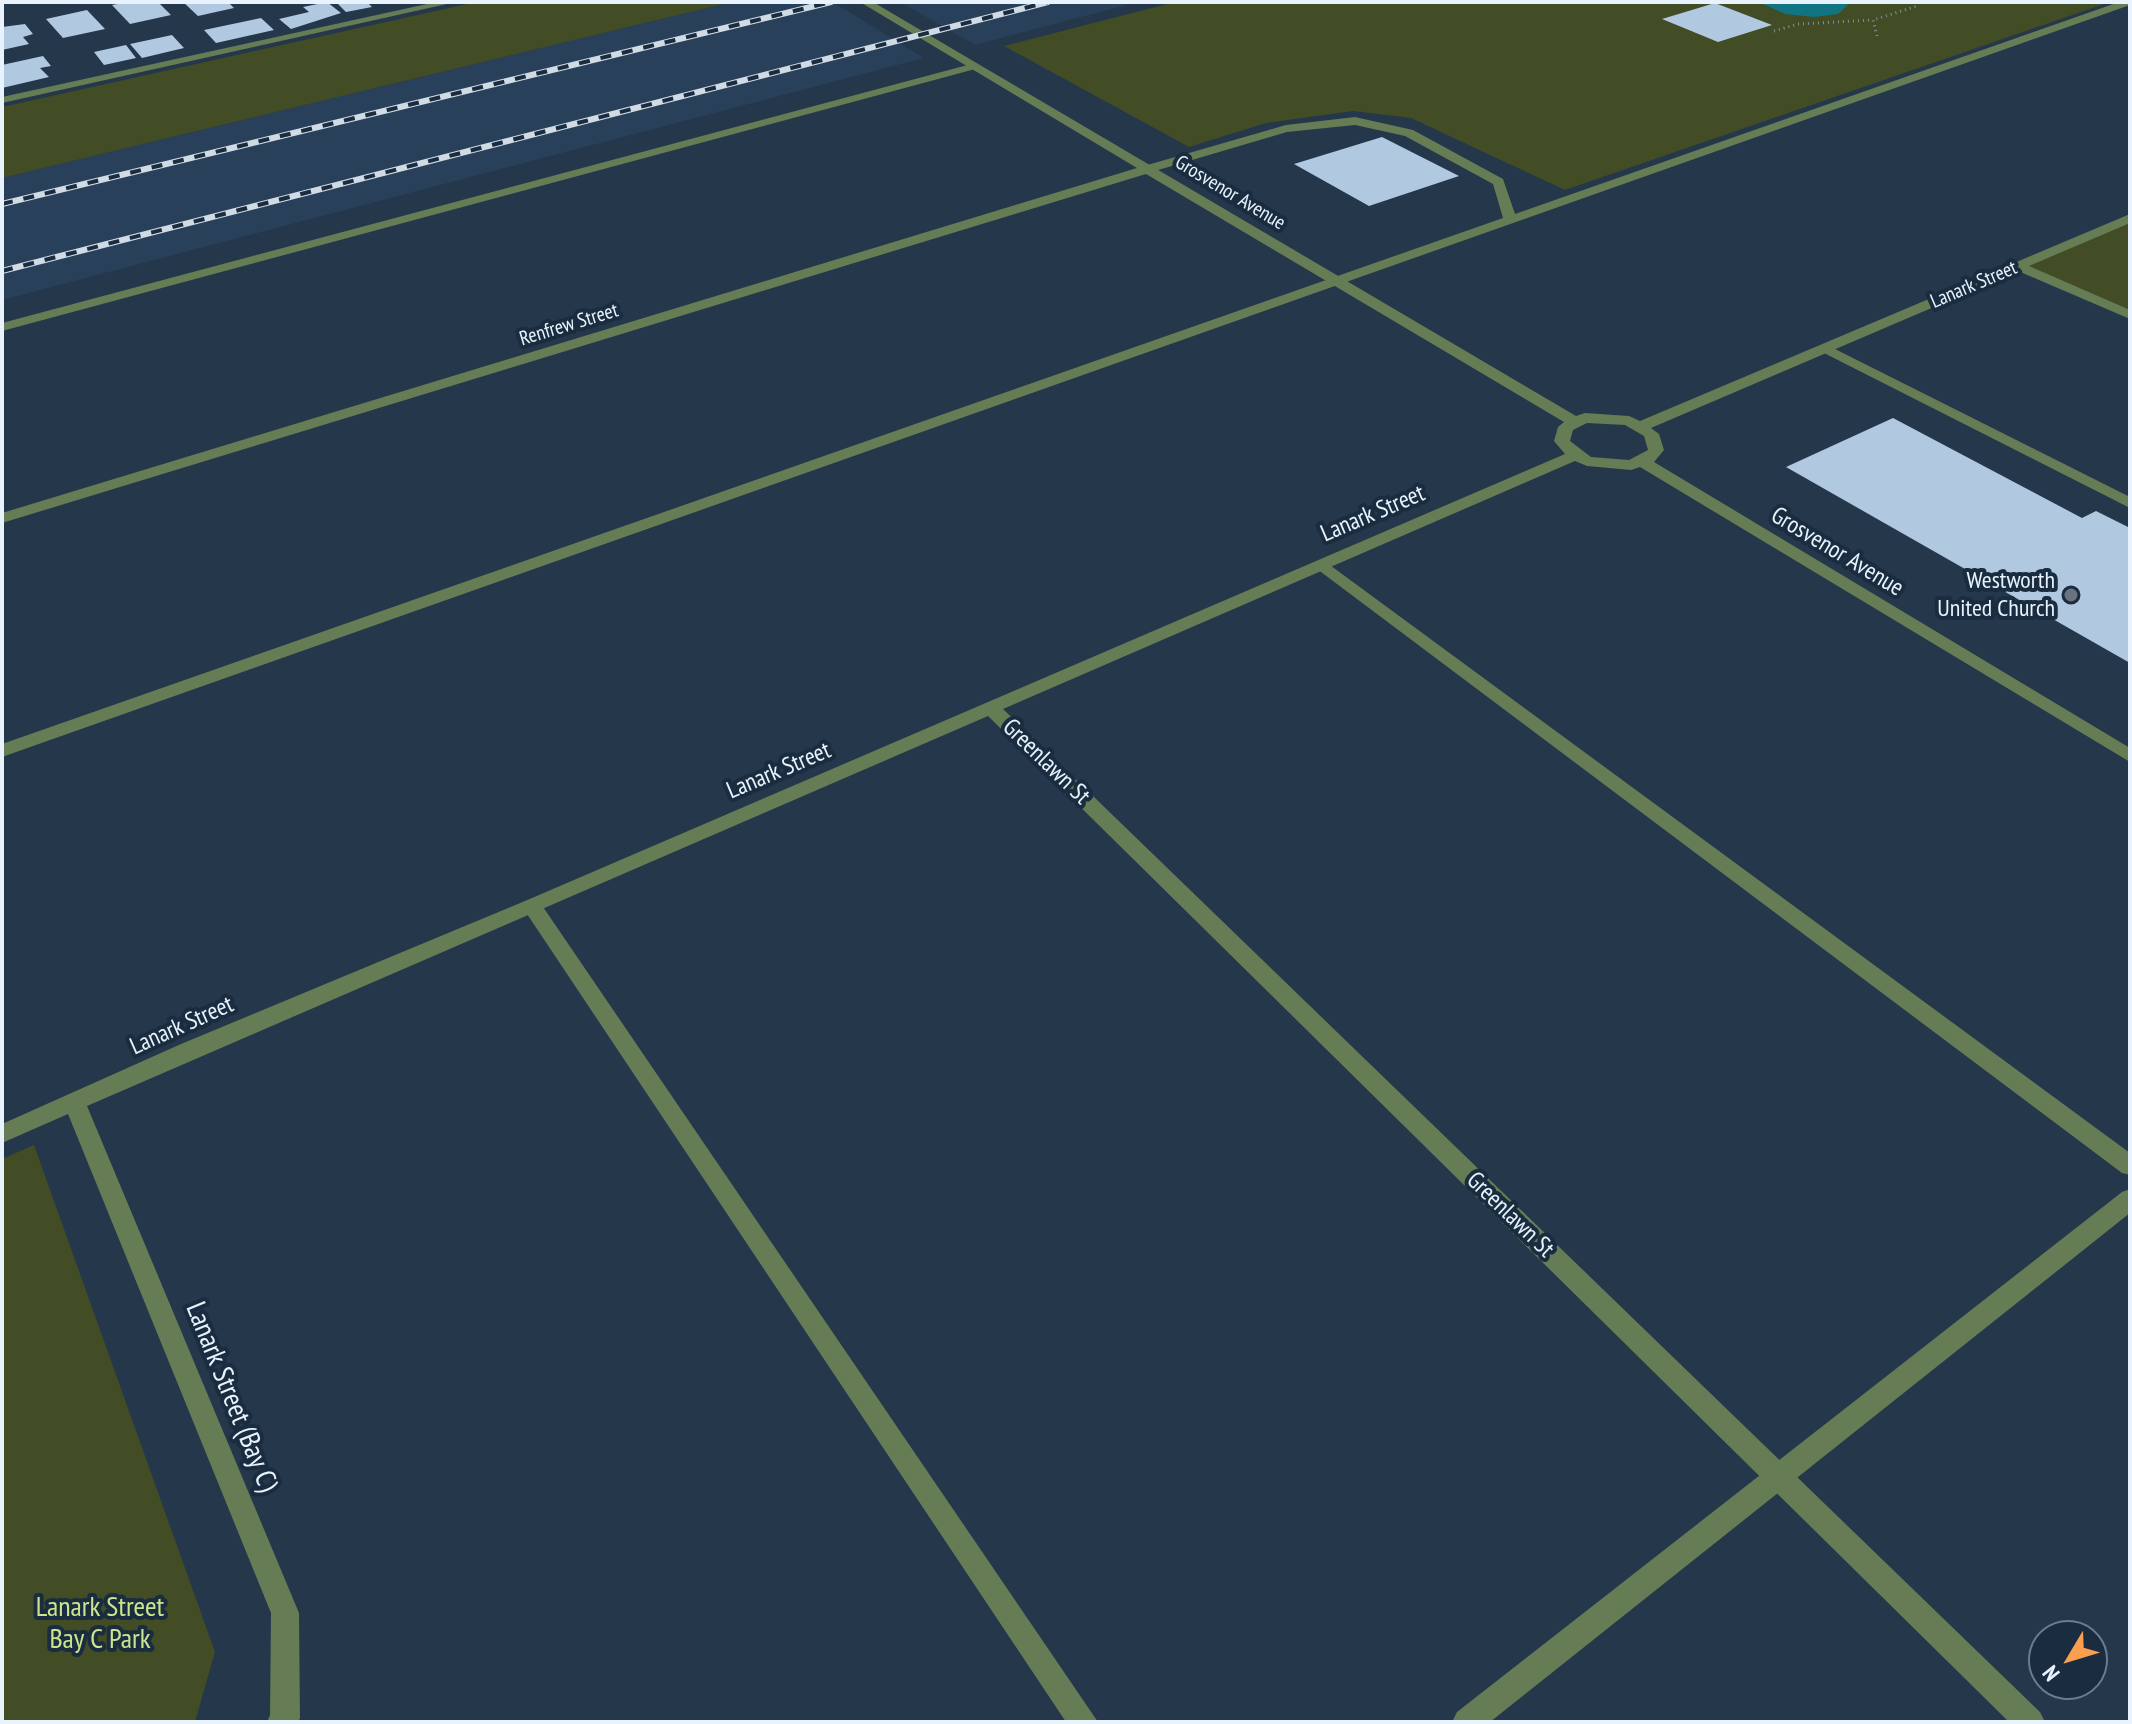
<!DOCTYPE html>
<style>
body{margin:0}
#map{position:relative;width:2132px;height:1724px;overflow:hidden;background:#24374b;font-family:"PT Sans Narrow",sans-serif}
canvas{display:block}
.frame{position:absolute;inset:0;border:4px solid #e9f3fd;pointer-events:none}
.north{position:absolute;left:2028px;top:1620px;width:80px;height:80px;box-sizing:border-box;background:#1a2d40;border:2px solid #6d7c8c;border-radius:50%;rotate:232deg;font-size:22px;font-weight:700;line-height:32px;text-align:center;color:#e9f3fd}
.north::after{content:'';display:block;margin:auto;width:28px;height:36px;background:#fa9f4f;clip-path:polygon(50% 0,100% 100%,50% 72%,0 100%)}
</style>
<div id="map">
<canvas width="2132" height="1724"></canvas>
<div class="frame"></div>
<div class="north">N</div>
</div>
<script>
const ctx = document.querySelector('canvas').getContext('2d');
ctx.lineJoin = 'round';
function fillPath(path, color) { ctx.fillStyle = color; ctx.fill(path, 'evenodd'); }
const shape = rows => new Path2D(rows.map(r => 'M' + r).join(''));
function stroke(path, color, width, dash) { ctx.strokeStyle = color; ctx.lineWidth = width; ctx.lineCap = dash ? 'butt' : 'round'; ctx.setLineDash(dash || []); ctx.stroke(path); }
function label(font, color, halo, rows, align = 'center') {
  ctx.font = font + ' "PT Sans Narrow",sans-serif'; ctx.lineWidth = 8; ctx.setLineDash([]); ctx.textBaseline = 'middle'; ctx.strokeStyle = halo; ctx.fillStyle = color; for (const [text, x, y, turn = 0] of rows) {
    ctx.save(); ctx.translate(x, y); ctx.rotate((+turn || 0) * Math.PI / 180); ctx.textAlign = isNaN(turn) ? turn : align; if (halo) ctx.strokeText(text, 0, 0); ctx.fillText(text, 0, 0); ctx.restore();
  }
}
fillPath(shape([
 [732,2,833,2,924,58,2,300,2,178],
 [900,2,1138,2,975,45]
]), '#284059');
fillPath(shape([
 [476,2,732,2,2,178,2,107],
 [1175,2,2110,2,1565,190,1411,118,1353,111,1266,123,1189,147,1004,46],
 [2130,218,2130,315,2018,266],
 [34,1145,215,1652,195,1722,2,1722,2,1159]
]), '#424c25');
fillPath(shape([
 [1759,2,1846,2,1848,5,1838,14,1814,17,1785,14]
]), '#117483');
fillPath(shape([
 [128,2,158,2,171,15,130,24,112,5],
 [183,2,228,2,234,8,198,16],
 [327,2,341,13,291,29,279,19,309,12,303,7],
 [336,2,367,2,372,7,346,12],
 [1715,3,1772,25,1718,42,1662,19],
 [87,10,105,29,63,38,46,19],
 [261,18,274,30,216,43,204,30],
 [25,24,33,34,23,37,29,44,2,50,2,27],
 [172,35,184,48,142,58,130,44],
 [126,45,136,58,104,65,94,52],
 [43,56,51,66,40,68,49,77,2,88,2,65],
 [1382,137,1459,176,1369,206,1294,164],
 [1893,418,2082,518,2096,511,2130,528,2130,663,1786,467]
]), '#b1c8e1');
stroke(shape([
 [1774,31,1798,24,1873,20],
 [1877,36,1873,20,1917,6]
]), '#81909f', 3, [1, 4]);
fillPath(shape([
 [436,2,456,2,2,103,2,97,436,2],
 [2119,2,2130,2,2130,5,2,757,2,744,1503,218,1493,184,1405,136,1355,125,1287,132,1148,173,1142,169,1144,166,1286,125,1355,117,1413,130,1503,179,1515,214,2119,2],
 [975,63,981,66,979,68,2,331,2,323,975,63],
 [1825,344,2130,497,2130,508,1820,351,1818,348,1825,344],
 [1323,560,2130,1153,2130,1175,2122,1173,1317,569,1315,565,1323,560],
 [532,899,539,901,1098,1722,1066,1722,525,911,522,906,525,901,532,899],
 [2130,1189,2130,1213,1490,1722,1452,1722,1457,1712,2122,1192,2130,1189]
]), '#657c54');
fillPath(shape([
 [860,2,873,2,1576,416,1585,413,1629,416,1640,421,2130,214,2130,223,2029,266,2130,310,2130,319,2018,271,1651,428,1659,434,1664,450,1654,462,2130,748,2130,762,1640,467,1631,470,1587,466,1575,461,1003,709,2040,1712,2045,1722,2009,1722,988,716,87,1106,299,1613,300,1718,298,1722,267,1722,270,1715,271,1613,68,1114,2,1143,2,1124,181,1044,525,901,1565,454,1554,441,1558,427,1564,422,1146,174,2,523,2,513,1137,168,860,2],
 [1587,423,1625,425,1644,436,1648,450,1629,460,1591,457,1570,441,1573,430,1587,423]
]), '#657c54');
const rail = shape([
 [2,204,831,2],
 [2,271,1048,2]
]);
stroke(rail, '#d0dbe6', 6);
stroke(rail, '#1a2d40', 4, [11]);
for (const [x, y, r, color] of [
 [2071,595,8,"#6b7280"]
]) { const dot = new Path2D(); dot.arc(x, y, r, 0, 2 * Math.PI); ctx.fillStyle = color; ctx.fill(dot); stroke(dot, '#1a2d40', 3); }
label('20px', '#e9f3fd', '#1a2d40', [
 ["Grosvenor Avenue",1230,193,31],
 ["Lanark Street",1974,285,-23],
 ["Renfrew Street",569,325,-17]
]);
label('24px', '#e9f3fd', '#1a2d40', [
 ["Lanark Street",1373,514,-23],
 ["Grosvenor Avenue",1837,552,31],
 ["Greenlawn St",1046,762,44],
 ["Lanark Street",779,771,-23],
 ["Lanark Street",182,1026,-24],
 ["Greenlawn St",1510,1215,44]
]);
label('24px', '#e9f3fd', '#1a2d40', [
 ["Westworth",2055,581],
 ["United Church",2055,609]
], 'right');
label('28px', '#e9f3fd', '#1a2d40', [
 ["Lanark Street (Bay C)",231,1397,68]
]);
label('28px', '#cde48c', '#1a2d40', [
 ["Lanark Street",100,1608],
 ["Bay C Park",100,1640]
]);
</script>
